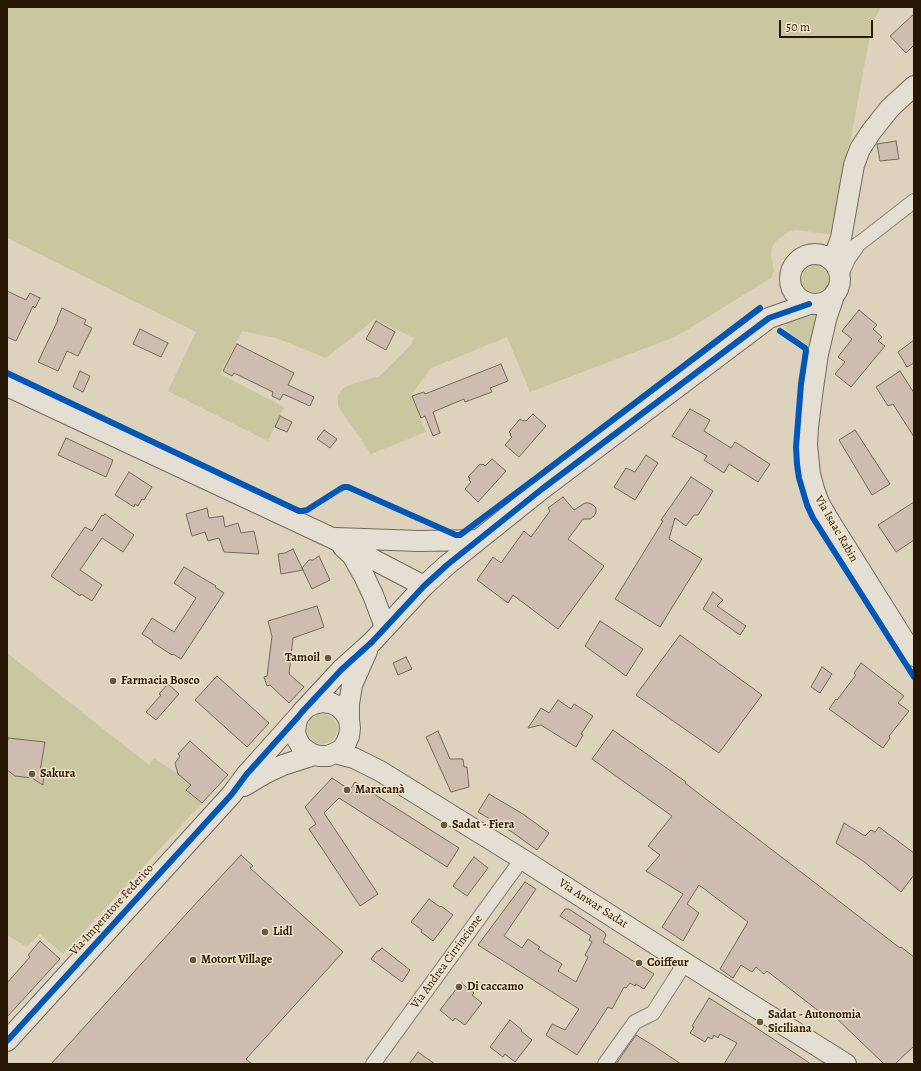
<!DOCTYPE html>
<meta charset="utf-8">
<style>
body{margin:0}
#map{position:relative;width:921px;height:1071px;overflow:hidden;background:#ddd2bc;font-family:Alegreya,serif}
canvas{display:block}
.frame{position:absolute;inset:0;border:8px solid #271602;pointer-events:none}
.scale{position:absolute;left:779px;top:20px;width:94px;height:18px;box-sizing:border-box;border:2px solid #271602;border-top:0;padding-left:5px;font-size:12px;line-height:14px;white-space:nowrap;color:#271602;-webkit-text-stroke:3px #f2e5ca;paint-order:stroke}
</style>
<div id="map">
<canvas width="921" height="1071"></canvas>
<div class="frame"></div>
<div class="scale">50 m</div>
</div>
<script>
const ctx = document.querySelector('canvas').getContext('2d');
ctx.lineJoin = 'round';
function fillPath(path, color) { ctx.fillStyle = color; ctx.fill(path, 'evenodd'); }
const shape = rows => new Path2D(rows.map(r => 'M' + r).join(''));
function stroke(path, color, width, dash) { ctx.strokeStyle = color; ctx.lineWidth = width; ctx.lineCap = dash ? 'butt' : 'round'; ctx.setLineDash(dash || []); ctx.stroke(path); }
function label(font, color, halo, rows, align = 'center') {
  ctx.font = font + ' Alegreya,serif'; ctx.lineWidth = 3; ctx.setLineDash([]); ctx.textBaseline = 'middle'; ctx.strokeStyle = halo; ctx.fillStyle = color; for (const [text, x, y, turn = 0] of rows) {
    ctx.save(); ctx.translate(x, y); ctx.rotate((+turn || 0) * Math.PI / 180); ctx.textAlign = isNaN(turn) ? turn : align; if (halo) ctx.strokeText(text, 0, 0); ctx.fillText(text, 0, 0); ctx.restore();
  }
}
fillPath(shape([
 [7,7,881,7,872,24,850,143,847,150,835,235,797,230,788,232,776,241,772,247,771,255,774,271,771,278,677,336,530,392,507,337,431,368,411,395,426,432,371,454,338,406,338,396,343,388,355,383,380,376,411,345,414,338,375,319,326,358,276,338,242,331,220,374,284,407,268,441,168,391,196,332,7,238],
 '798 278a16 16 0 1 1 32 0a16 16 0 1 1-32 0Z',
 [801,313,820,316,811,347,795,337,783,326],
 [7,653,149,765,154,758,178,774,191,785,187,790,202,803,63,954,40,934,27,947,7,935],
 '307 729a15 15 0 1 1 30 0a15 15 0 1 1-30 0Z'
]), '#cac69f');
const building = shape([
 [914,14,914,45,906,53,890,36,914,14],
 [896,141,899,159,880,161,877,144,896,141],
 [7,291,26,300,30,293,40,298,35,308,33,306,16,341,7,337,7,291],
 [62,308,86,320,84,324,92,328,78,356,67,351,58,371,38,362,58,320,57,320,62,308],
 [859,310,877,325,873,329,882,337,878,341,885,346,851,387,835,374,845,362,838,357,852,339,842,331,859,310],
 [376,321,395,332,386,350,366,339,376,321],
 [140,329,168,343,161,357,133,344,140,329],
 [914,340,914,363,907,367,898,352,914,340],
 [237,344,294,373,288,385,314,397,310,406,283,394,280,400,272,396,273,392,234,373,232,376,223,371,237,344],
 [501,364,508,381,490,388,492,392,465,402,464,399,433,412,440,433,433,436,425,416,421,418,412,396,424,392,425,394,501,364],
 [80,371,90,376,83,392,73,387,80,371],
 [900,371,914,393,914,437,893,404,888,406,876,387,900,371],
 [690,409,710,420,704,431,731,448,735,442,770,464,758,482,729,464,724,473,704,460,707,456,672,436,690,409],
 [533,414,546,426,519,457,505,445,512,437,510,435,511,434,509,432,520,419,523,421,524,420,526,421,533,414],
 [280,416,292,422,287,432,275,427,280,416],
 [324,430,337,439,330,448,317,439,324,430],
 [855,430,890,484,872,495,839,440,855,430],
 [66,438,113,460,106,477,58,455,66,438],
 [646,455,658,463,635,500,614,487,626,468,635,472,646,455],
 [492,459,506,471,478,502,465,489,471,482,469,480,470,478,468,477,480,464,482,465,483,464,485,466,492,459],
 [129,472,152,487,144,500,142,499,138,506,135,504,134,507,115,495,129,472],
 [691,477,713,491,698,515,694,515,686,526,675,518,669,539,702,559,660,627,615,599,663,521,661,520,691,477],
 [563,497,574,510,585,503,589,503,593,505,596,508,596,512,594,516,590,519,583,519,568,539,604,566,558,629,513,595,508,603,477,580,493,557,501,563,524,531,531,537,550,511,548,508,563,497],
 [914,502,914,540,896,552,878,525,914,502],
 [207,508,209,518,223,516,225,527,238,523,241,533,254,531,259,554,224,552,219,538,208,541,205,532,192,536,186,514,207,508],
 [105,514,134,535,123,552,102,538,80,570,102,585,92,601,81,594,80,596,51,576,85,527,92,531,102,515,103,516,105,514],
 [293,549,303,570,281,574,278,554,285,553,293,549],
 [319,556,330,580,312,589,302,568,309,560,313,560,319,556],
 [184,567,216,586,215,587,224,593,181,659,173,654,172,655,152,642,153,641,142,634,152,618,174,632,196,598,174,583,184,567],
 [713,592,723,600,717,606,746,626,740,635,703,609,713,592],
 [317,606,324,627,293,638,289,674,304,687,289,703,270,685,267,686,264,677,267,676,272,636,268,621,317,606],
 [600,621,643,649,626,676,585,646,600,621],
 [680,635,762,695,719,753,636,695,680,635],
 [406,657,412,669,398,675,393,663,406,657],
 [861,663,904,696,898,703,909,711,889,736,890,738,883,748,829,709,836,699,837,700,856,675,854,673,861,663],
 [822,667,832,674,820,693,811,687,822,667],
 [217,676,269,723,247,747,195,700,217,676],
 [168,684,179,694,156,720,146,712,161,695,159,694,168,684],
 [558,700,571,709,574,704,593,716,581,734,583,735,576,747,541,725,528,728,541,708,549,713,558,700],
 [613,730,686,782,685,783,900,948,901,947,914,957,914,1046,895,1064,884,1064,833,1015,829,1019,767,971,764,974,756,967,752,972,741,965,733,978,720,969,748,922,699,885,687,904,699,913,683,941,662,927,683,894,646,871,660,855,648,846,672,816,592,759,613,730],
 [438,731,450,759,463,759,464,767,467,767,469,787,451,792,426,737,438,731],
 [8,738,45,742,40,771,44,771,43,785,32,778,15,776,7,770,7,745,8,738],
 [190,741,228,775,202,803,186,790,191,785,178,774,175,763,180,756,178,754,190,741],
 [332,778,350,790,355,782,459,848,447,867,339,798,324,813,378,894,360,906,309,829,316,824,305,807,332,778],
 [489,794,523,814,549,833,537,850,512,832,478,812,489,794],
 [844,823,865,836,871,830,875,832,879,827,914,853,914,875,901,892,863,861,836,843,844,823],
 [241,855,253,866,250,868,343,952,246,1059,252,1064,51,1064,188,912,241,855],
 [474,857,488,868,467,896,453,886,474,857],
 [525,882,536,889,504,936,522,948,528,939,540,947,538,949,562,964,558,971,576,982,588,957,585,955,592,942,589,940,591,936,560,916,565,909,569,909,604,932,606,935,603,942,654,974,644,989,636,984,635,986,630,983,626,988,624,987,612,1009,608,1007,577,1055,546,1035,552,1024,565,1030,579,1009,478,945,525,882],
 [429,899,440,907,441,906,453,915,433,941,421,932,422,930,411,922,429,899],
 [40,941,60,959,7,1017,7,983,30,957,28,955,40,941],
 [382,948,410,970,402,982,371,959,377,951,379,951,382,948],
 [461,983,474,993,472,995,482,1003,465,1025,455,1018,453,1021,440,1010,461,983],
 [709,998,752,1025,811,1064,724,1064,737,1043,720,1034,718,1038,714,1035,712,1039,708,1037,705,1042,690,1033,694,1027,692,1026,709,998],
 [510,1020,522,1030,521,1031,532,1040,515,1062,505,1054,503,1057,490,1047,510,1020],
 [636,1035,654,1046,681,1064,616,1064,636,1035],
 [418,1052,435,1064,409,1064,418,1052]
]);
fillPath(building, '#cebdaf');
stroke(building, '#726a5c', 1);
const street = shape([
 [833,260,860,243,914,201],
 [840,277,848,259,856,248],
 [373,1064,522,859],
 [605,1064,635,1022,653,1013,685,963]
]);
const secondary = shape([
 '790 279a25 25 0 1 1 50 0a25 25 0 1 1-50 0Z',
 [833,260,841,238,854,165,860,149,871,132,890,108,914,86],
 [835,293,827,316,818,354,813,388,808,427,807,445,810,474,814,489,819,503,827,517,914,656],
 [7,386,332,538,424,586],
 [336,538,419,541,478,540],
 [343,547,352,555,364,576,373,595,385,627],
 [298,717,296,724,295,732,297,739,301,746,307,751,314,755,321,756,328,756,335,753,342,749,346,743,349,736,350,728,349,720,345,713,339,707,331,703,322,702,314,704,307,707],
 [349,720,349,704,352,685,367,651],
 [335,753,354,758,380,771,522,859,685,963,846,1064],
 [244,786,266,773,283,765,314,755],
 [7,1041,232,794,246,775,298,717,302,712,341,670,372,642,424,586,447,565,542,489,769,318,809,304]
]);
stroke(street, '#8c8475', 16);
stroke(secondary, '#726a5c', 22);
stroke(street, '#e4ded3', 14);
stroke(secondary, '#e4ded3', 20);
stroke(shape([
 [780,331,805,348,806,351,801,384,796,447,797,464,799,478,807,505,813,518,914,677],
 [7,373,299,511,302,511,307,510,340,489,344,487,348,487,456,535,460,535,535,479,760,308],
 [7,1041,232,794,246,775,298,717,302,712,341,670,372,642,424,586,447,565,542,489,769,318,809,304]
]), '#0057b8', 6);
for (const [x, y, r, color] of [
 [328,658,4,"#675843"],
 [113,681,4,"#675843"],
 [32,774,4,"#675843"],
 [347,790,4,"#675843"],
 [444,825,4,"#675843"],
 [265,932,4,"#675843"],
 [193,960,4,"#675843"],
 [639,963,4,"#675843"],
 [459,987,4,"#675843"],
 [760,1022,4,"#675843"]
]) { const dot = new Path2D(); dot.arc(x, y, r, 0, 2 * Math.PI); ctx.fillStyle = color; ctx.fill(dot); stroke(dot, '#f2e5ca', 1.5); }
label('12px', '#271602', '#f2e5ca', [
 ["Via Isaac Rabin",836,529,60],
 ["Via Anwar Sadat",593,904,33],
 ["Via Imperatore Federico",112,910,-48],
 ["Via Andrea Cirrincione",447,962,-54]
]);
label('bold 12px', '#271602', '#f2e5ca', [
 ["Tamoil",320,658,"right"],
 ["Farmacia Bosco",121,681],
 ["Sakura",40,774],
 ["Maracanà",355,790],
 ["Sadat - Fiera",452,825],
 ["Lidl",273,932],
 ["Motort Village",201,960],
 ["Coiffeur",647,963],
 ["Di caccamo",467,987],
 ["Sadat - Autonomia",768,1015],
 ["Siciliana",768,1029]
], 'left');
</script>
